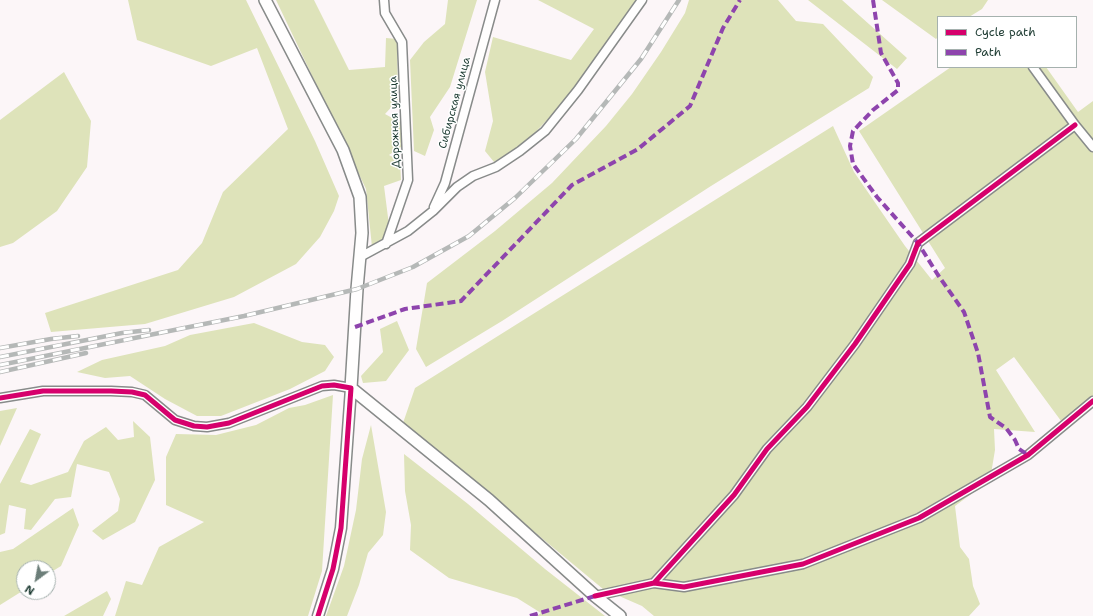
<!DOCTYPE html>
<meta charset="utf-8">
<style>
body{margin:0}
#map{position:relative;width:1093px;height:616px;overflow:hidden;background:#fcf6f8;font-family:"Shantell Sans",sans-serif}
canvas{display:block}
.legend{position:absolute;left:937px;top:16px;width:140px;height:52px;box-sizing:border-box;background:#fff;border:1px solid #a5b1ae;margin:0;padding:5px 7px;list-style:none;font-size:12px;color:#1f3d34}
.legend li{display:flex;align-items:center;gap:8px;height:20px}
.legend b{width:20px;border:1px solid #a5b1ae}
.north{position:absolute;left:16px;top:560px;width:40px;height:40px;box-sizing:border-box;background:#fff;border:1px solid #a5b1ae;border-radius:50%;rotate:212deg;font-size:11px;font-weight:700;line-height:16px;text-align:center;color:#1f3d34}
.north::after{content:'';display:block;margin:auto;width:14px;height:18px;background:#6c7e79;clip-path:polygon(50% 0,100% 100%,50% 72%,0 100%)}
</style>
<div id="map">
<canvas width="1093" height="616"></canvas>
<ul class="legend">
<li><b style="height:5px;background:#d6006c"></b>Cycle path</li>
<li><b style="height:5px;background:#8e44ad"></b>Path</li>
</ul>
<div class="north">N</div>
</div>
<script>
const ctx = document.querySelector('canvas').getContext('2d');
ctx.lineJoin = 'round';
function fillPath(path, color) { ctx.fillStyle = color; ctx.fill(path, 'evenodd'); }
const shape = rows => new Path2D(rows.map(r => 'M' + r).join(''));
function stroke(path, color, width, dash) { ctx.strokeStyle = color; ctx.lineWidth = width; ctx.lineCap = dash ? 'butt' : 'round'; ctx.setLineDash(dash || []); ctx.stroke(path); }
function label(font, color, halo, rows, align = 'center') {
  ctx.font = font + ' "Shantell Sans",sans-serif'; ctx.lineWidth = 3; ctx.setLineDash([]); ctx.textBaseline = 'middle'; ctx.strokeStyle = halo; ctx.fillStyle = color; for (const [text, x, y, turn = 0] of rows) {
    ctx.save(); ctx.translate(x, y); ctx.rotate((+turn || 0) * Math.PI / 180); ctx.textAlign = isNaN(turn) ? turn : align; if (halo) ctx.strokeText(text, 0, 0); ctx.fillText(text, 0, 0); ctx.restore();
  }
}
fillPath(shape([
 [128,0,246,0,315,141,339,196,334,211,320,237,296,264,234,297,145,324,51,332,45,313,178,270,202,243,223,192,288,129,257,48,211,66,137,40],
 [276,0,314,0,349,70,385,67,386,38,397,39,398,100,385,114,405,125,401,147,389,155,400,161,401,180,384,186,390,233,372,247,366,189],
 [448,0,477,0,450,87,430,117,434,130,425,156,414,151,410,60,424,42,445,24],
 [538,0,636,0,567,99,526,142,494,162,485,151,493,121,485,72,493,37,571,60,594,29],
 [689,0,778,0,796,21,823,24,873,77,869,88,711,186,502,321,426,367,416,349,427,283,495,231,552,183,606,126,632,94,661,52,685,13],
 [808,0,842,0,907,58,897,69],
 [882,0,988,0,982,9,969,17,938,17,938,37,936,39],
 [951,67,1046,67,1078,112,1093,101,1093,405,1064,425,1014,357,996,370,1035,432,994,429,995,450,990,480,955,506,960,547,969,559,973,586,980,604,969,616,654,616,642,606,603,589,403,423,415,388,833,126,854,172,905,246,932,280,945,268,859,131],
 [64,72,91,121,87,167,57,211,13,243,0,247,0,120],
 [397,321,409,350,386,381,363,383,361,376,383,352,380,329],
 [254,323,302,342,325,345,334,357,325,371,290,389,221,416,197,416,165,399,130,376,105,378,77,372,102,360,165,346,190,335],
 [333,395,322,571,308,616,115,616,126,581,142,585,159,547,204,522,166,505,166,457,176,434,216,435,256,425,289,408,305,405],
 [17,408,0,446,0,411],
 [133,421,150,437,155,480,135,522,103,540,92,531,118,511,120,499,109,472,77,464,71,497,55,499,31,530,24,529,26,509,9,505,5,533,0,535,0,484,30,429,41,434,20,482,31,485,68,472,84,441,106,427,118,440,134,437],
 [371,425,386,512,383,535,368,553,359,585,347,616,326,616,344,566,356,510,362,459],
 [404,454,468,504,545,569,605,616,537,616,541,613,517,598,449,578,410,550,411,525,405,491],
 [73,508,79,525,61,566,48,574,48,568,24,568,24,590,0,605,0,552,13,549],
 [107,591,111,599,103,616,64,616]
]), '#dee3ba');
const minor = shape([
 [384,0,385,13,402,42,408,180,386,244],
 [1033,67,1075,125,1093,147],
 [434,207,445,183,495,0],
 [360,257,408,231,433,211,457,187,473,176,496,167,520,151,545,131,578,90,642,0],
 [0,398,43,391,111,391,132,392,145,395,175,420,194,426,207,427,229,423,322,386,334,385,351,388],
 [654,583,734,495,767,449,807,407,855,344,910,264,918,243,1075,125],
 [595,596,654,583,684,587,803,564,919,518,1028,455,1093,401]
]);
const tertiary = shape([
 [318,616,333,569,341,528,351,388]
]);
const secondary = shape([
 [265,0,343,150,360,197,362,233,357,289,351,388,489,500,595,596,620,616]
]);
stroke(minor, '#888b8a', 11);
stroke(tertiary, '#888b8a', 13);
stroke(secondary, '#888b8a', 14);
stroke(minor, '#fffefe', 8);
stroke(tertiary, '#fffefe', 10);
stroke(secondary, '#fffefe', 11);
const rail = shape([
 [0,348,51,339,78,336],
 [0,357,122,333,149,330],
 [0,365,244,316,357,289,413,267,469,236,515,198,576,139,641,59,679,0],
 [0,372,86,353]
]);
stroke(rail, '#b5b8b7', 4.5);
stroke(rail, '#fff', 3, [9]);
stroke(shape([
 [873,0,881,53,898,83,898,90,873,110,853,131,850,146,853,164,877,197,918,243,938,275,964,312,978,353,990,417,1006,428,1015,440,1019,449,1028,455],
 [355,327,405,309,461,301,572,185,638,149,690,106,723,28,740,0],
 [530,616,595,596]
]), '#8e44ad', 4, [8, 4]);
stroke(shape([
 [0,398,43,391,111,391,132,392,145,395,175,420,194,426,207,427,229,423,322,386,334,385,351,388,341,528,333,569,318,616],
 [654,583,734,495,767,449,807,407,855,344,910,264,918,243,1075,125],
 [595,596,654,583,684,587,803,564,919,518,1028,455,1093,401]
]), '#d6006c', 5);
label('11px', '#1f3d34', '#fff', [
 ["Сибирская улица",455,103,-75],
 ["Дорожная улица",395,122,-92]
]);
</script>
